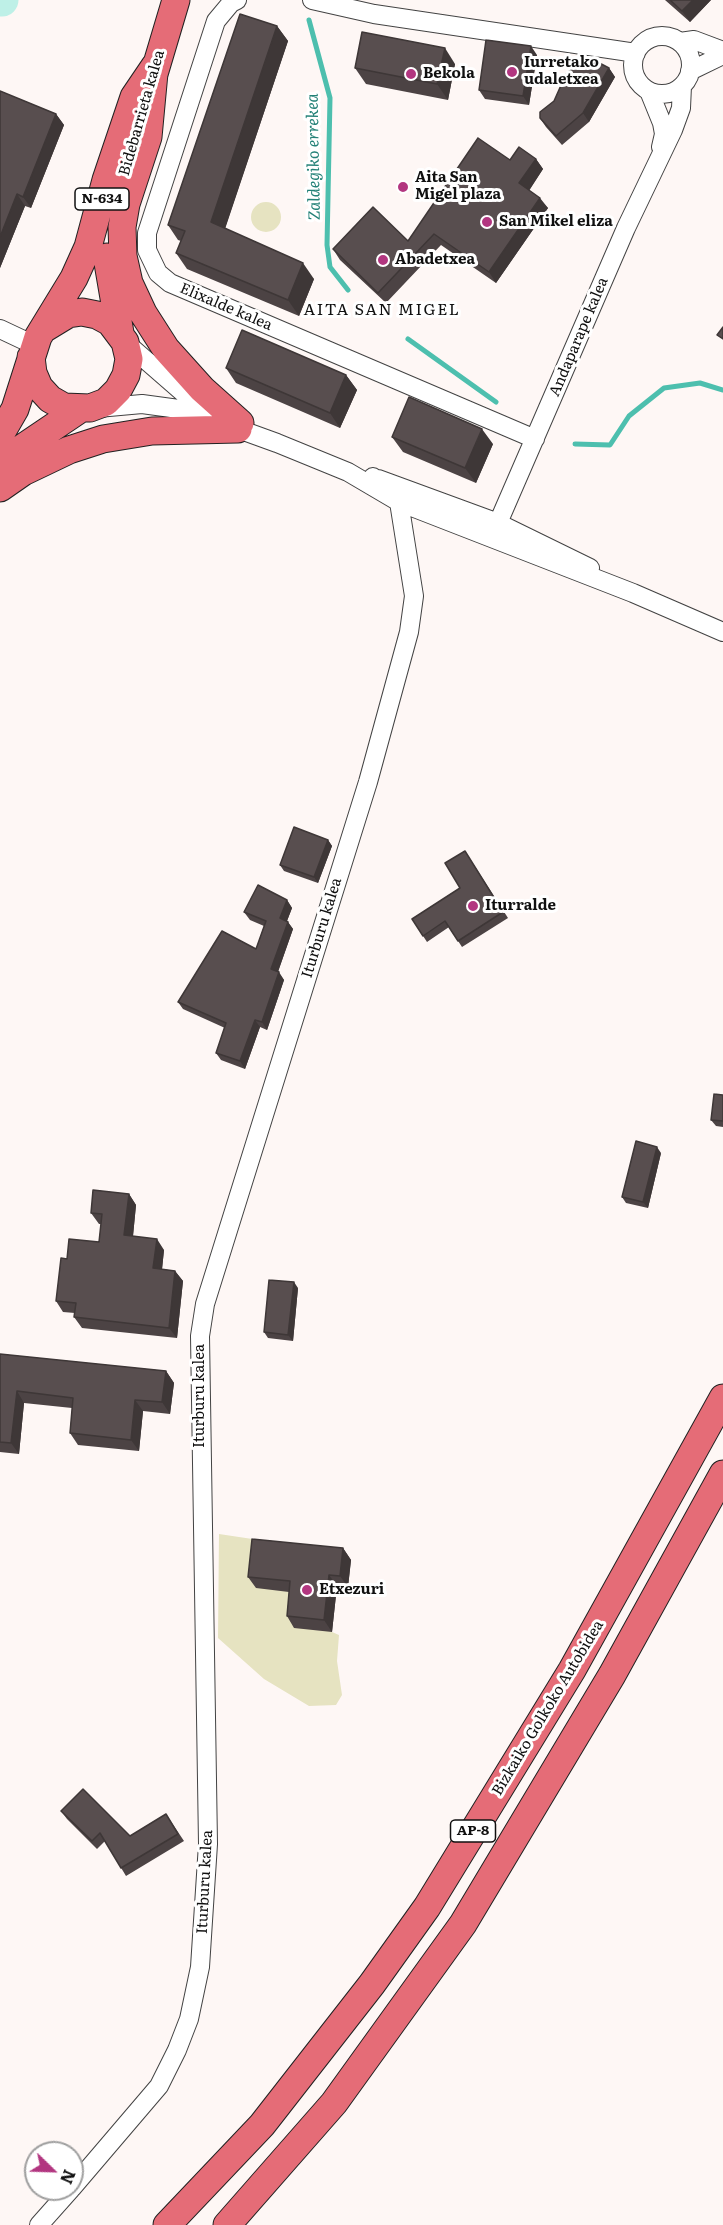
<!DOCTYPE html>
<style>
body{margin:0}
#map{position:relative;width:723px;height:2225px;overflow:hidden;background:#fef7f5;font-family:Literata,serif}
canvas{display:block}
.north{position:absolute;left:24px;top:2141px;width:60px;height:60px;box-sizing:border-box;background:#fff;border:2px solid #9f9f9f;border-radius:50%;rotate:113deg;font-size:16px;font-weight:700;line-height:24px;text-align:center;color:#101010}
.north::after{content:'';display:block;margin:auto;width:21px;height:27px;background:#b23680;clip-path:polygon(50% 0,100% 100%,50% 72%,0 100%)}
</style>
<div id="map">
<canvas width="723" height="2225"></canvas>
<div class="north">N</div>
</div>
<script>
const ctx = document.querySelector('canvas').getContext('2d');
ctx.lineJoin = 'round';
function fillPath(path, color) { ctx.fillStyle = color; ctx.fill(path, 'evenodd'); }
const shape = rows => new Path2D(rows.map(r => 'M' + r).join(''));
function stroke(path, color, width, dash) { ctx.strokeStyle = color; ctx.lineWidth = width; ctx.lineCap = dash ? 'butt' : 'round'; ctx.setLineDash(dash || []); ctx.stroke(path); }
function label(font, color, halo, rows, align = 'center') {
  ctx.font = font + ' Literata,serif'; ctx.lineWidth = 6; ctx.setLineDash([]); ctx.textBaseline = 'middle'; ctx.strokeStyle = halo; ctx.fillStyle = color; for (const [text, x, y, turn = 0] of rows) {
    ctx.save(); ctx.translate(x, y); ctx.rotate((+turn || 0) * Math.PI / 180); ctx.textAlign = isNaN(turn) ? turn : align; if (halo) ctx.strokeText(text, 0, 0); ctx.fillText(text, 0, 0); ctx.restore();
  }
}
fillPath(shape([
 '251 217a15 15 0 1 1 30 0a15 15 0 1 1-30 0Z',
 [219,1534,259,1540,298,1592,332,1632,339,1635,337,1661,342,1695,336,1705,309,1706,264,1679,218,1638]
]), '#e6e3c1');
stroke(shape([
 [309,20,330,98,327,245,330,267,348,290],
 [408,339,496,402],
 [575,444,610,445,629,416,664,388,700,383,723,390]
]), '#4dbfae', 5);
stroke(shape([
 [0,0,2,0]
]), '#bef0e7', 33);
const minor = shape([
 [237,0,231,3,216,21,147,233,147,250,158,273,170,283,535,439],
 [312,0,374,14,636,53],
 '633 65a29 29 0 1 1 58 0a29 29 0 1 1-58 0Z',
 [680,42,694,40,723,51],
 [690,71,723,55],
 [649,91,662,123,664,134,661,147],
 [0,329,34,345],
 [125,342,187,396,214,409],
 [98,408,142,404,186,410,277,443,348,472,399,502,633,593,723,632],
 [378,479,498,523,590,568],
 [498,523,626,228,673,130,681,108,682,86],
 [72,2188,159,2086,177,2050,189,2019,200,1967,208,1844,200,1336,205,1304,368,782,409,632,414,596,399,502,373,477],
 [39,2225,71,2189]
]);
const highway = shape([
 [154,73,148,137,126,204,122,227,123,256,129,283,143,313,166,349,202,389,240,423],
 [151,84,176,0],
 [107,257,120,333],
 [31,357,33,373,39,387,50,399,64,407,90,408,106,402,118,390,126,375,129,359,125,342,110,322,97,315,82,312,68,314,45,328],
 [0,435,15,409,38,337,74,278,88,247,106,180,134,97,155,66],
 [0,463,80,409],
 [0,488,23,472,69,450,103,439,152,431,238,429],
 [167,2225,262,2125,372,1984,427,1907,572,1670,723,1398],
 [227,2225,334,2103,463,1924,612,1675,723,1474]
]);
stroke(minor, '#434343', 20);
stroke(highway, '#212121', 29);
stroke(minor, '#fff', 18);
stroke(highway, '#e56c77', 27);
fillPath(shape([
 [665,0,711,0,690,22],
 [277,26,288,41,225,228,314,279,299,316,187,269,176,253,181,241,178,240,168,225],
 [537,55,529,105,485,99,479,90],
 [455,64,448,100,366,84,355,68],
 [609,68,615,77,589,122,562,145,546,127,540,118],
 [0,91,56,114,64,125,31,208,25,206,0,268],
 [536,159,543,169,529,190,548,208,496,283,441,245,386,303,340,260,333,249,408,241,510,160],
 [226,368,346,375,357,390,340,428,236,383],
 [392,437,493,444,476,483,403,452],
 [328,840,332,846,318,883,284,871,280,865],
 [465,851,508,918,462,947,449,927,427,942,412,919,460,888],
 [287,900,292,908,287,921,293,929,278,972,284,980,267,1030,260,1027,245,1069,221,1060,216,1053,225,1028,183,1009,178,1002,256,949,264,926,250,920,244,912],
 [723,1095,723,1127,716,1126,711,1120],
 [661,1153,648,1208,626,1203,622,1197],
 [129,1194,136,1205,133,1236,164,1250,162,1269,175,1271,183,1281,177,1338,82,1328,74,1317,75,1313,63,1312,56,1301,67,1259,99,1242,101,1224,99,1224,91,1213],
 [298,1288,293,1341,268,1338,264,1332],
 [0,1354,166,1371,174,1383,170,1414,143,1411,139,1451,78,1445,70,1433,72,1408,24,1403,19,1454,0,1452],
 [343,1548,351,1560,348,1587,337,1586,332,1632,294,1628,287,1616,289,1592,256,1588,248,1577],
 [61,1811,130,1836,166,1814,184,1841,126,1876,105,1841,97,1849,67,1819]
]), '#4c4344');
fillPath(shape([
 [693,0,711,0,690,22,682,11],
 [277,26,288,41,222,238,211,222],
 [531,46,537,55,529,105,523,96],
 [445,48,455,64,448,100,437,84],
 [609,68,615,77,589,122,583,113],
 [56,114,64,125,31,208,23,197],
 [536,159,543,169,527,194,519,183],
 [17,194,25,206,0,268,0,237],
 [540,198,548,208,496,283,489,272],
 [303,263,314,279,299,316,288,300],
 [346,375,357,390,340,428,330,413],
 [482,429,493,444,476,483,465,468],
 [328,840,332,846,318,883,314,877],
 [287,900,292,908,285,926,280,918],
 [288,922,293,929,276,977,271,969],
 [279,972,284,980,267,1030,262,1022],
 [255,1020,260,1027,245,1069,240,1061],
 [657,1147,661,1153,648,1208,643,1202],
 [129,1194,136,1205,132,1246,124,1235],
 [157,1239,164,1250,161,1279,153,1268],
 [175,1271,183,1281,177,1338,169,1328],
 [294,1282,298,1288,293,1341,288,1335],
 [166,1371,174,1383,170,1414,162,1402],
 [17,1391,24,1403,19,1454,11,1443],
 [135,1400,143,1411,139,1451,131,1440],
 [343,1548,351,1560,348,1587,340,1576],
 [329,1575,337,1586,332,1632,324,1620]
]), '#3e3737');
const building = shape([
 [670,0,693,0,682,11,670,0],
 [240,14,277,26,211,222,303,263,288,300,176,253,185,231,168,225,240,14],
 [362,32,445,48,437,84,355,68,362,32],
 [486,40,531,46,523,96,479,90,486,40],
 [586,56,609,68,583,113,556,136,540,118,540,112,554,101,566,74,586,56],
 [0,91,56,114,23,197,17,194,0,237,0,91],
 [478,138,510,160,519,147,536,159,519,183,540,198,489,272,434,234,378,293,333,249,373,207,408,241,478,138],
 [723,327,723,339,717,335,723,327],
 [242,330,346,375,330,413,226,368,242,330],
 [409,397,482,429,465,468,392,437,409,397],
 [294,827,328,840,314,877,280,865,294,827],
 [465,851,503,912,458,941,445,921,423,936,412,919,460,888,445,863,465,851],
 [258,885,287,900,280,918,288,922,271,969,279,972,262,1022,255,1020,240,1061,216,1053,226,1023,178,1002,222,931,256,949,266,921,244,912,258,885],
 [714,1094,723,1095,723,1121,711,1120,714,1094],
 [636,1141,657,1147,643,1202,622,1197,636,1141],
 [93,1190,129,1194,124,1235,157,1239,153,1268,175,1271,169,1328,74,1317,76,1303,56,1301,61,1258,67,1259,69,1239,99,1242,102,1214,91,1213,93,1190],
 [269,1280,294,1282,288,1335,264,1332,269,1280],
 [0,1354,166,1371,162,1402,135,1400,131,1440,70,1433,73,1398,17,1391,11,1443,0,1442,0,1354],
 [252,1539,343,1548,340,1576,329,1575,324,1620,287,1616,290,1581,248,1577,252,1539],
 [83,1789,130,1836,166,1814,178,1834,121,1868,100,1833,92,1841,61,1811,83,1789]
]);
fillPath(building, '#584e4f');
stroke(building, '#3e3737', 1.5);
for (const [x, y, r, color] of [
 [512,72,6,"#b23680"],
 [411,74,6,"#b23680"],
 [403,187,6,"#b23680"],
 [487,222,6,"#b23680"],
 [383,260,6,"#b23680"],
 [473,906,6,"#b23680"],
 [307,1590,6,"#b23680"]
]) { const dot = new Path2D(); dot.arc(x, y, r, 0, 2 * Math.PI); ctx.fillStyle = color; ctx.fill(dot); stroke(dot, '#fff', 2); }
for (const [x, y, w] of [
 [102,199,54],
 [473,1831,45]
]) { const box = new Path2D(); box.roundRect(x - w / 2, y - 11, w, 22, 4.5); ctx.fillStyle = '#fff'; ctx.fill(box); stroke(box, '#101010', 1.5); }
label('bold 14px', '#101010', null, [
 ["N-634",102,199],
 ["AP-8",473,1831]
]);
label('bold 15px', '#101010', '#fff', [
 ["Iurretako",524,63],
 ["udaletxea",524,80],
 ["Bekola",423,74],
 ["Aita San",415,178],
 ["Migel plaza",415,195],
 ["San Mikel eliza",499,222],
 ["Abadetxea",395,260],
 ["Iturralde",485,906],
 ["Etxezuri",319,1590]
], 'left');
label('15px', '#101010', '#fff', [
 ["Bidebarrieta kalea",142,113,-74],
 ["Elixalde kalea",226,307,23],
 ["Andaparape kalea",579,337,-67],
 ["Iturburu kalea",322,928,-73],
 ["Iturburu kalea",200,1396,-90],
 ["Bizkaiko Golkoko Autobidea",548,1708,-59],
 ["Iturburu kalea",205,1882,-87]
]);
label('italic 16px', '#238177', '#fff', [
 ["Zaldegiko errekea",314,157,-91]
]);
ctx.letterSpacing = '1.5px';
label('16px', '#101010', '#fff', [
 ["AITA SAN MIGEL",382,310]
]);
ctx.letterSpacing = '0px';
</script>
